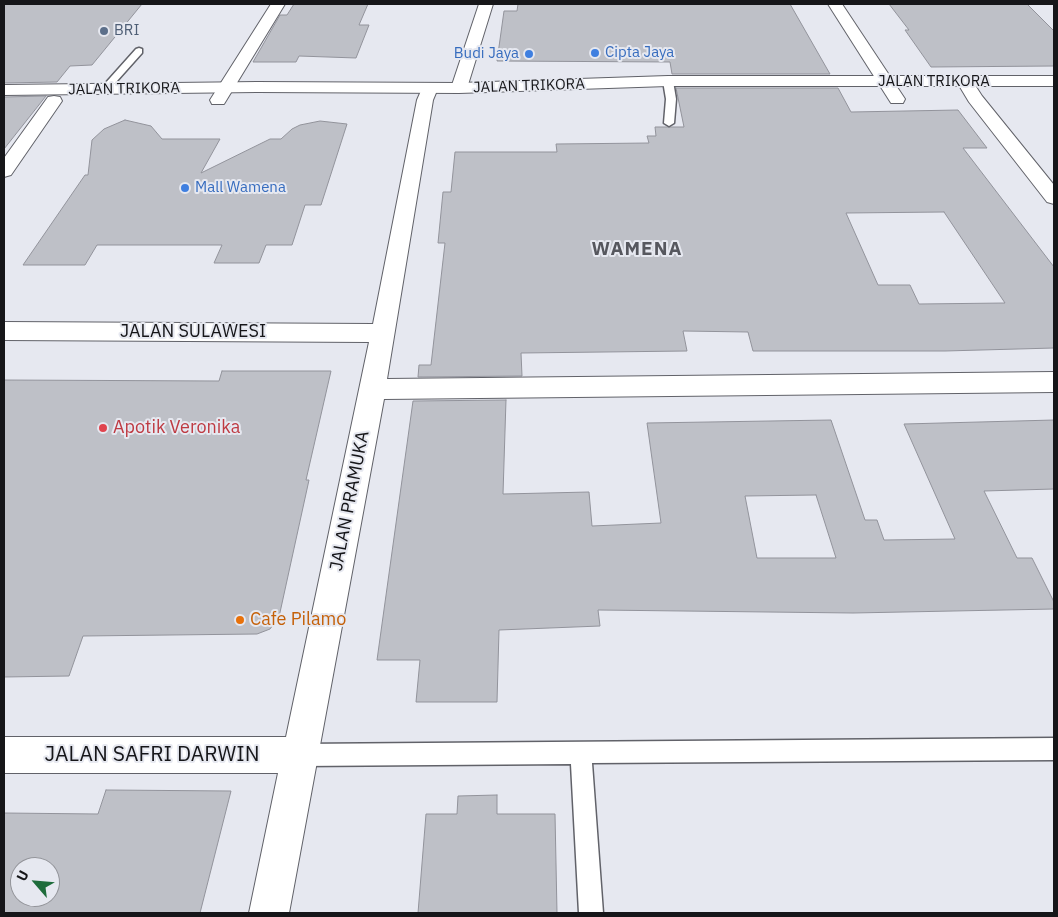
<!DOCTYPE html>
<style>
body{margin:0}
#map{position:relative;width:1058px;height:917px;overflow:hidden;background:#e6e8f0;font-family:"IBM Plex Sans",sans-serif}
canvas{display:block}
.frame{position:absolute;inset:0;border:5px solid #161619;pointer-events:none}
.north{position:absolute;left:10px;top:857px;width:50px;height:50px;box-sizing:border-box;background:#e6e8f0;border:1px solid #93949a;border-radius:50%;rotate:297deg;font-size:14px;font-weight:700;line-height:20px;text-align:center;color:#161619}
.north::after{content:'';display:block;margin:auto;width:18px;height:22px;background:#1e6c3b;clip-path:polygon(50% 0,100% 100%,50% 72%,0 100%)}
</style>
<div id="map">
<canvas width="1058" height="917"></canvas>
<div class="frame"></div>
<div class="north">U</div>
</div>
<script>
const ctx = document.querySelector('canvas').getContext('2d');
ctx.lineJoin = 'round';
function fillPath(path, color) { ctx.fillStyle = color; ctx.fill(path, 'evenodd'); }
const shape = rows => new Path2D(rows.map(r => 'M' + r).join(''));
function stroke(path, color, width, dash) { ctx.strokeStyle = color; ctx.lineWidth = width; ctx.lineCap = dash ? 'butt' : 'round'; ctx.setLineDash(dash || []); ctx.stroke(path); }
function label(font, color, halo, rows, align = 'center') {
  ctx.font = font + ' "IBM Plex Sans",sans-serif'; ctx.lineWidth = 4; ctx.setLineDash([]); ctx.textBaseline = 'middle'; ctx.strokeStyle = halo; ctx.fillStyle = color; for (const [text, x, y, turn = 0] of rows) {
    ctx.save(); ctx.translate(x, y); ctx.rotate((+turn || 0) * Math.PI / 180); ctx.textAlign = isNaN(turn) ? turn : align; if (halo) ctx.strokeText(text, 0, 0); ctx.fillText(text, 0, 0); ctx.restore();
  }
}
const building = shape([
 [4,4,142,4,92,65,70,66,57,82,4,83,4,4],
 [294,4,368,4,359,25,369,25,356,58,299,56,296,62,253,62,280,15,287,15,294,4],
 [518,4,790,4,830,74,672,74,670,62,497,61,504,11,517,11,518,4],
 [889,4,1027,4,1054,31,1054,66,931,67,905,30,909,30,889,4],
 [676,88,838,88,851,112,958,110,987,148,963,148,1054,267,1054,348,945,351,753,351,748,332,683,331,687,351,521,353,522,376,418,377,419,365,431,365,445,243,438,243,443,192,451,192,455,152,557,152,556,144,649,143,647,136,656,136,655,127,684,127,676,88],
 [944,212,1005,303,919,304,910,285,878,285,846,213,944,212],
 [46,96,4,149,4,97,46,96],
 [125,120,151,126,162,139,220,139,201,173,270,139,281,139,292,129,300,125,320,121,347,124,321,205,305,205,292,245,266,245,259,263,214,263,222,245,97,245,85,265,23,265,85,175,88,175,92,140,104,129,125,120],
 [222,371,331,371,306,480,309,480,279,617,270,629,257,634,83,636,69,676,4,677,4,380,219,381,222,371],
 [506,400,503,494,589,492,592,526,661,523,647,423,831,420,865,520,877,520,884,540,955,539,904,424,1054,420,1054,489,984,491,1017,558,1032,558,1054,602,1054,609,853,613,598,610,600,626,499,630,497,702,416,702,420,660,377,660,413,401,506,400],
 [816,495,836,558,757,558,745,496,816,495],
 [106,790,231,791,200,913,4,913,4,813,98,814,106,790],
 [20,867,50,867,50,897,20,897,20,867],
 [497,795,497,814,555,814,557,913,418,913,426,814,457,814,458,796,497,795]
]);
fillPath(building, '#bec0c7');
stroke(building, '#92939b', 1);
const service = shape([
 [139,48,142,49,142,53,108,91,102,91,102,87,136,49,139,48],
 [668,78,673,81,676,99,674,123,669,126,664,123,666,99,663,81,668,78],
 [1054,738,1054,760,592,763,603,913,579,913,571,764,300,766,292,763,289,755,292,747,300,744,1054,738]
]);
const minor = shape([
 [271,4,285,4,224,104,212,104,210,100,271,4],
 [479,4,493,4,467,88,465,92,453,92,451,88,479,4],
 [430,83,436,84,438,88,433,100,387,379,1054,372,1054,392,384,399,289,913,249,913,278,773,4,773,4,737,286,737,369,342,4,340,4,322,373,324,417,100,424,84,430,83],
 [54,96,60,97,62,101,11,175,4,177,4,158,48,97,54,96]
]);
const tertiary = shape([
 [828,4,842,4,905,99,903,103,891,103,828,4]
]);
const secondary = shape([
 [965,77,971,79,982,96,1054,185,1054,204,1047,202,969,102,957,82,959,79,965,77]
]);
const trunk = shape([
 [668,76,1054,76,1054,86,668,86,459,93,257,92,4,95,4,85,257,82,459,83,668,76]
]);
stroke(service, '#616269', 3);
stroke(minor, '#616269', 2);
stroke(tertiary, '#616269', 2);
stroke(secondary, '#616269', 2);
stroke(trunk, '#616269', 2);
fillPath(service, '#fff');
fillPath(minor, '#fff');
fillPath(tertiary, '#fff');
fillPath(secondary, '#fff');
fillPath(trunk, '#fff');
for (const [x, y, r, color] of [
 [104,31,5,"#5c6f8a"],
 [595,53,5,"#3f7fe0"],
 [529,54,5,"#3f7fe0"],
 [185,188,5,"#3f7fe0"],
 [103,428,5,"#e0444e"],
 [240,620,5,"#e8710a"]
]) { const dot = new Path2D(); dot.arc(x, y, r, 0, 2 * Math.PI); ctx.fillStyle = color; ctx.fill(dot); stroke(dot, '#e6e8f0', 2); }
label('15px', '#4e5e75', '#e6e8f0', [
 ["BRI",114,31]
], 'left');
label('15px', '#366cbe', '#e6e8f0', [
 ["Cipta Jaya",605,53],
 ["Budi Jaya",519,54,"right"],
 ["Mall Wamena",195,188]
], 'left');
label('15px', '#161619', '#e6e8f0', [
 ["JALAN TRIKORA",934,82],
 ["JALAN TRIKORA",529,86,-2],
 ["JALAN TRIKORA",124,89,-1]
]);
label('18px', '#161619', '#e6e8f0', [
 ["JALAN SULAWESI",193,332],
 ["JALAN PRAMUKA",350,501,-79]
]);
label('18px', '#be3a42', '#e6e8f0', [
 ["Apotik Veronika",113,428]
], 'left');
label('18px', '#c56008', '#e6e8f0', [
 ["Cafe Pilamo",250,620]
], 'left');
ctx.letterSpacing = '1px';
label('bold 19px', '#56575e', '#e6e8f0', [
 ["WAMENA",637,250]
]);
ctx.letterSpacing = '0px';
label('21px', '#161619', '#e6e8f0', [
 ["JALAN SAFRI DARWIN",152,755]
]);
</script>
